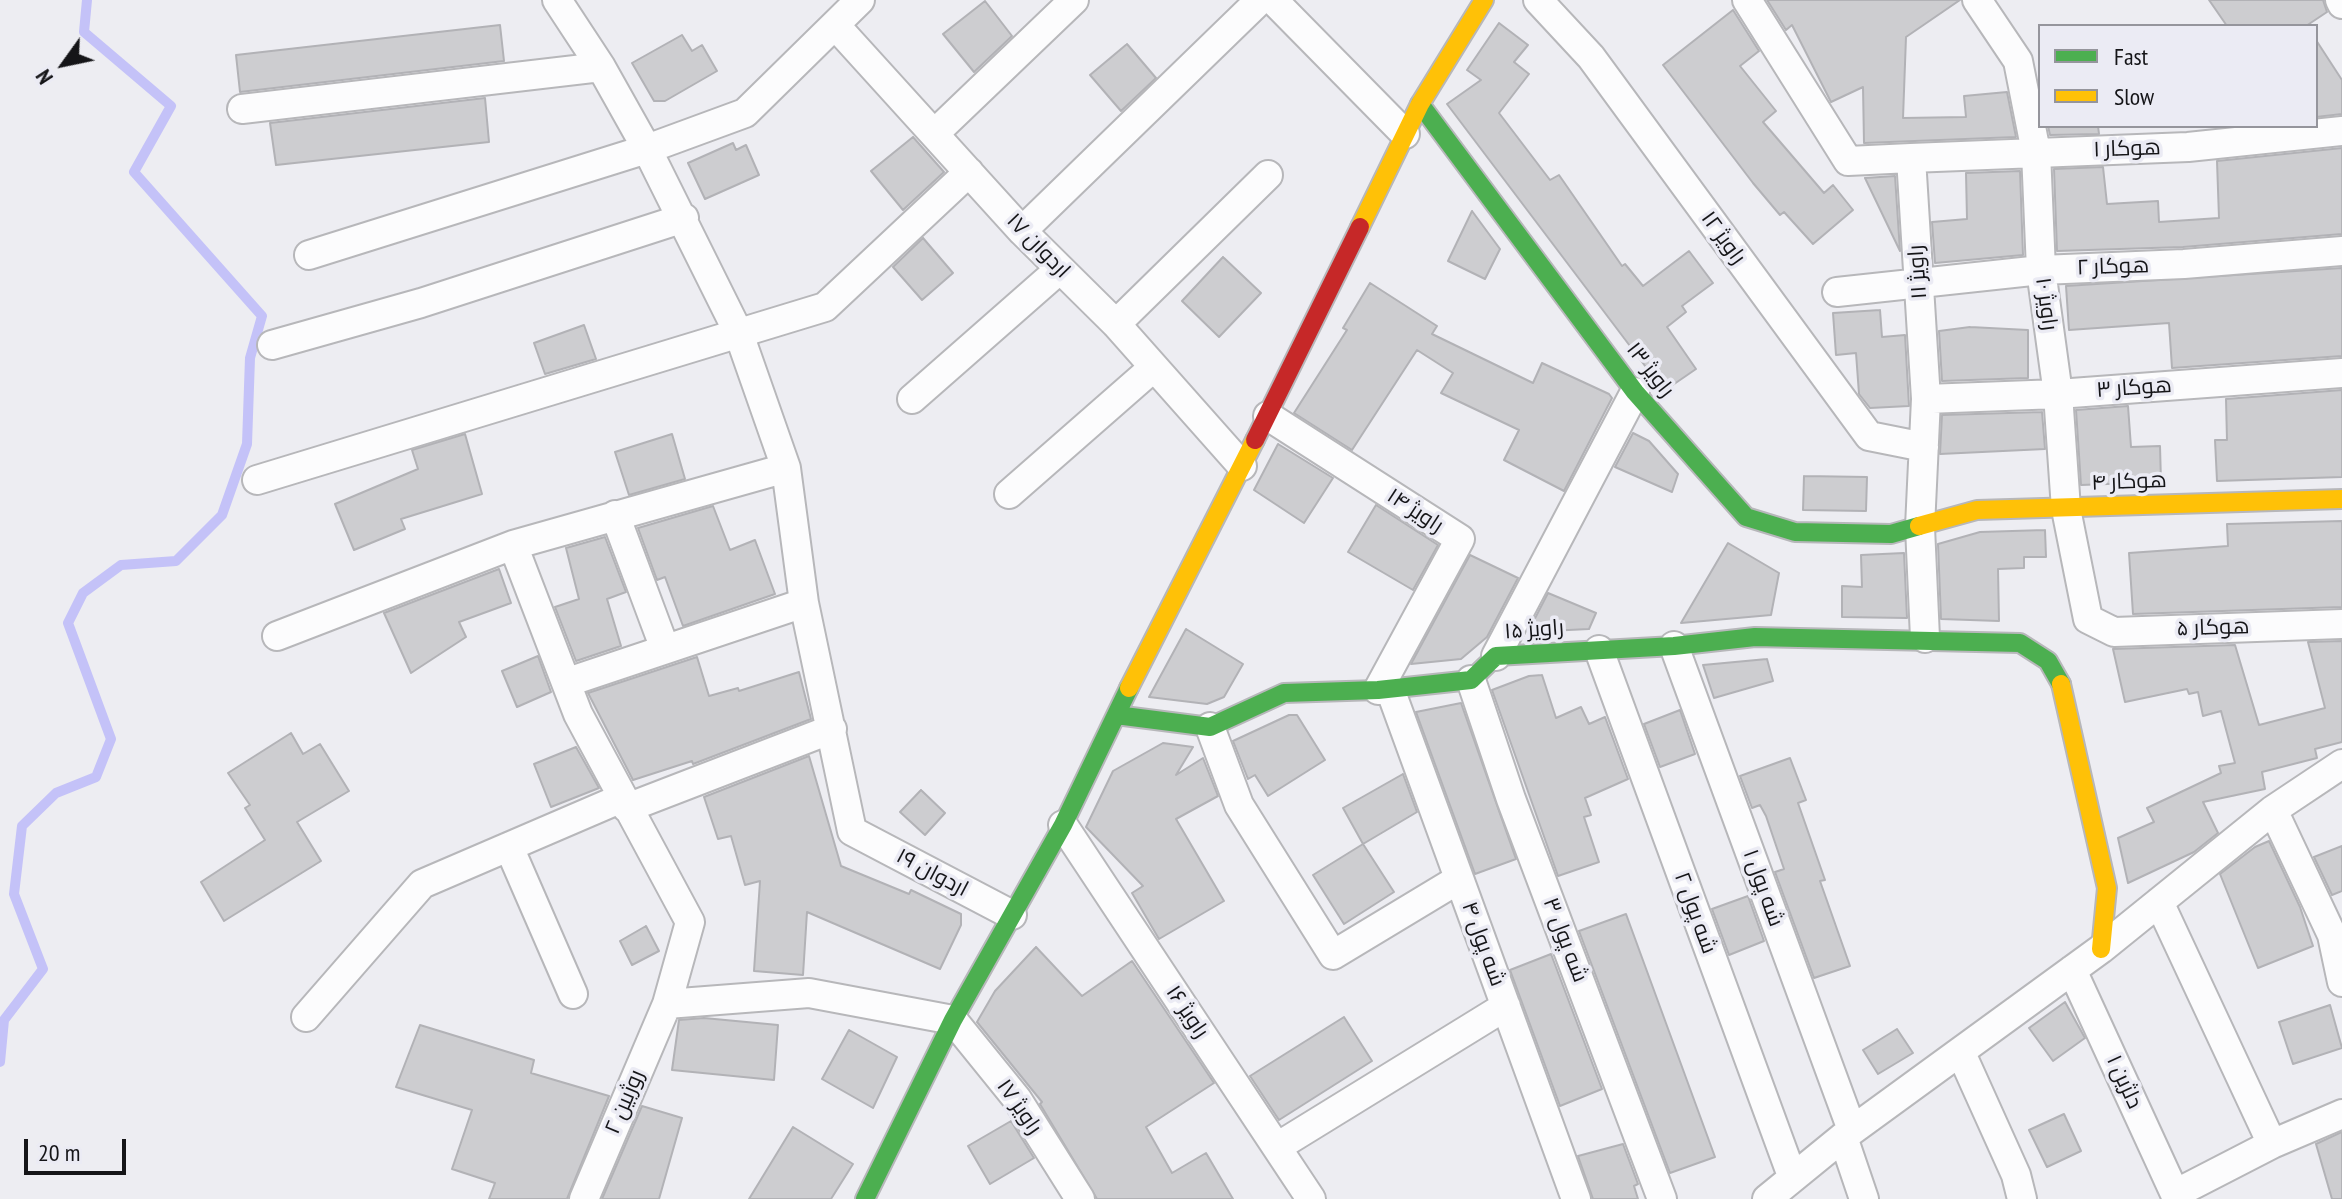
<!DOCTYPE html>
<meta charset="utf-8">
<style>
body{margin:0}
#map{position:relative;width:2342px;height:1199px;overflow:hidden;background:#ededf2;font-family:"PT Sans Narrow",sans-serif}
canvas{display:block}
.legend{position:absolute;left:2038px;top:24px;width:280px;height:104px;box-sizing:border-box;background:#ebebf4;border:2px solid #95959c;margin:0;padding:10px 14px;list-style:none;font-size:24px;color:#151518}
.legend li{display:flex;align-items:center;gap:16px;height:40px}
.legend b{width:40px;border:2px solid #95959c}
.north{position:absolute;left:24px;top:24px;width:80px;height:80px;-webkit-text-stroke:6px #ebebf4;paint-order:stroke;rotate:237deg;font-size:22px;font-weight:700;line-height:32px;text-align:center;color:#151518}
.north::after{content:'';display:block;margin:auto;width:28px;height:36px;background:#151518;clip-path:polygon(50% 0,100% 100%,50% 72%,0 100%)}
.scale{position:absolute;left:24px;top:1139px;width:102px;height:36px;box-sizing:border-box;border:4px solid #151518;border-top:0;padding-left:10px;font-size:24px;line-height:28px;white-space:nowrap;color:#151518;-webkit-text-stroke:6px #ebebf4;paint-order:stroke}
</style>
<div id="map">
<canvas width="2342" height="1199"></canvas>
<ul class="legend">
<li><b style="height:10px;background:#4caf50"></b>Fast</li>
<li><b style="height:10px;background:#ffc107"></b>Slow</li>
</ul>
<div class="north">N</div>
<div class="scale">20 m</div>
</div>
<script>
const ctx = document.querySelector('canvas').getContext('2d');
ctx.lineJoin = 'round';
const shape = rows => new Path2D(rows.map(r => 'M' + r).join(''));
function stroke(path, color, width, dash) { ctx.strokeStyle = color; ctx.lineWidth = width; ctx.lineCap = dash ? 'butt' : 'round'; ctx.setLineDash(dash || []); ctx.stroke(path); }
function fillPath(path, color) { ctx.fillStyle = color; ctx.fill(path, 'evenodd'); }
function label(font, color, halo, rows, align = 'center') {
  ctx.font = font + ' "PT Sans Narrow",Cairo,sans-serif'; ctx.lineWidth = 7; ctx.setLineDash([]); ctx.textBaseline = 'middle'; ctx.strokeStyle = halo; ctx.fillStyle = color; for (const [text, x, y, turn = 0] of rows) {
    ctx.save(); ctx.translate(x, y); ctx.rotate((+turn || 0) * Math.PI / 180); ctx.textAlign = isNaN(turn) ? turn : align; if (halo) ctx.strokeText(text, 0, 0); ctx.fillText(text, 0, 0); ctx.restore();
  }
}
stroke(shape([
 [0,1062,4,1020,43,969,14,894,22,826,56,793,96,777,111,739,68,623,83,593,121,565,176,561,222,515,247,444,250,358,262,316,134,172,171,106,84,32,87,0]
]), '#c4c2f8', 10);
const building = shape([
 [1767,0,1960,0,1906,37,1903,118,1966,117,1964,96,2007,92,2016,137,1864,143,1863,87,1831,102,1792,25,1786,30,1767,0],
 [2209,0,2323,0,2327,12,2306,26,2227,26,2209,0],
 [985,1,1012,36,974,72,943,34,985,1],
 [1733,10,1759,51,1740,66,1776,111,1763,122,1824,193,1833,185,1853,210,1813,244,1784,212,1780,215,1753,183,1663,65,1733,10],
 [1499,23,1528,45,1514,62,1529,74,1499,113,1550,180,1559,175,1622,266,1625,264,1643,286,1689,251,1713,283,1682,306,1686,312,1667,327,1696,369,1664,391,1447,104,1481,80,1467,70,1499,23],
 [500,25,504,61,240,92,236,55,500,25],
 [682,35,692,51,702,45,717,71,665,101,654,101,632,63,682,35],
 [2316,40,2342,80,2342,114,2316,117,2316,40],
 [1127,44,1156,78,1121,111,1090,75,1127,44],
 [485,98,489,142,276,165,270,123,485,98],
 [2048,126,2098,126,2099,134,2050,135,2048,126],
 [913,137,944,172,903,210,871,171,913,137],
 [733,143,736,150,746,145,759,175,705,199,688,163,733,143],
 [2342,148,2342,234,2183,247,2057,251,2054,169,2103,167,2107,204,2158,201,2159,222,2219,218,2217,161,2342,148],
 [2020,171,2023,255,1935,263,1932,222,1967,219,1966,173,2020,171],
 [1895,176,1900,251,1865,178,1895,176],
 [1472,211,1500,249,1485,279,1448,261,1472,211],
 [923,238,953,273,922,300,893,267,923,238],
 [1223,257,1261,293,1219,337,1182,301,1223,257],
 [2342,268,2342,356,2172,368,2169,323,2069,330,2066,286,2342,268],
 [1370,283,1437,326,1432,334,1533,383,1542,363,1609,394,1612,398,1564,491,1504,460,1519,430,1441,393,1453,373,1417,350,1352,450,1294,413,1347,330,1343,328,1370,283],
 [1880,310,1882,337,1905,335,1909,406,1870,408,1859,394,1856,353,1836,355,1833,313,1880,310],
 [584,325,596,359,545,374,534,343,584,325],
 [1970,327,2028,330,2028,378,1942,381,1939,331,1970,327],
 [2342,390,2342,477,2217,481,2215,440,2227,440,2226,399,2342,390],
 [2128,406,2131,447,2160,446,2161,482,2081,485,2076,410,2128,406],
 [2042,412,2045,449,1940,454,1942,415,2042,412],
 [1633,433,1649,441,1678,474,1672,492,1615,467,1633,433],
 [465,434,482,494,401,519,405,529,354,550,335,504,418,469,412,450,465,434],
 [672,434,685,479,629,495,615,452,672,434],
 [1278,444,1333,478,1304,523,1254,490,1278,444],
 [1804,476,1867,477,1866,511,1803,510,1804,476],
 [1376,505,1438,545,1413,590,1348,552,1376,505],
 [713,506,730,550,755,540,775,594,683,626,665,577,657,580,638,528,713,506],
 [2342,521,2342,607,2133,614,2129,553,2228,546,2227,524,2342,521],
 [2045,530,2046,557,2024,557,2024,568,1998,569,1999,621,1941,619,1938,544,1980,532,2045,530],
 [605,537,626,592,607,599,621,646,576,661,555,607,579,599,566,548,605,537],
 [1728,543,1779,573,1771,615,1681,623,1728,543],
 [1904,553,1907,618,1842,617,1842,586,1862,587,1861,555,1904,553],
 [1470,555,1518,578,1487,637,1461,659,1411,664,1470,555],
 [499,569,511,603,459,622,466,637,411,673,384,613,499,569],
 [1548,593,1596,613,1589,629,1528,632,1548,593],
 [1186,629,1243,664,1224,697,1207,704,1149,697,1186,629],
 [2342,641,2342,742,2315,749,2317,758,2262,772,2265,789,2203,802,2218,833,2194,852,2128,883,2118,838,2154,822,2147,808,2221,773,2219,766,2235,763,2221,711,2203,716,2198,692,2189,694,2187,689,2125,702,2113,649,2235,645,2259,725,2325,708,2308,642,2342,641],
 [538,656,551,692,517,707,502,671,538,656],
 [697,657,709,696,738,688,739,691,799,672,811,719,693,764,692,761,633,780,588,693,697,657],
 [1767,659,1773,681,1714,698,1703,665,1767,659],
 [1542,675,1556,718,1581,707,1589,724,1605,717,1628,779,1585,798,1591,815,1584,817,1599,862,1558,876,1492,690,1529,676,1542,675],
 [1461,703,1516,859,1475,874,1416,712,1461,703],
 [1680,710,1695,754,1660,767,1644,724,1680,710],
 [1289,715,1297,715,1325,760,1268,796,1255,775,1248,779,1233,741,1289,715],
 [291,733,303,754,320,744,349,791,297,822,321,861,224,921,201,882,265,840,245,808,250,805,228,773,291,733],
 [1163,743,1193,747,1176,775,1203,758,1218,796,1176,819,1224,901,1159,939,1132,893,1143,886,1086,827,1113,771,1163,743],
 [576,747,599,788,551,807,534,764,576,747],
 [809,756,841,866,909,894,911,890,961,914,961,925,940,969,807,912,803,975,754,971,760,881,745,885,731,836,718,839,704,797,809,756],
 [1790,758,1806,800,1798,803,1825,880,1820,881,1850,966,1814,978,1775,872,1784,869,1766,816,1760,805,1752,808,1740,776,1790,758],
 [1403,774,1417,812,1363,844,1343,808,1403,774],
 [921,790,945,813,925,835,900,812,921,790],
 [2269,841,2300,907,2313,946,2258,968,2220,874,2255,847,2269,841],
 [1363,844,1394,892,1344,924,1313,875,1363,844],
 [2342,846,2342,891,2332,895,2314,857,2342,846],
 [1748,896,1764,941,1729,955,1712,909,1748,896],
 [1626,914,1715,1157,1670,1173,1579,931,1626,914],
 [646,926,659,951,632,965,620,941,646,926],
 [1036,947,1082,996,1132,961,1214,1083,1146,1127,1172,1173,1206,1153,1233,1199,1097,1199,1040,1104,1042,1102,977,1022,995,991,1036,947],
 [1551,954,1602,1089,1560,1106,1510,970,1551,954],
 [2065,1002,2085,1038,2053,1061,2029,1028,2065,1002],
 [2330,1005,2342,1048,2293,1064,2279,1022,2330,1005],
 [1344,1017,1372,1061,1279,1120,1250,1076,1344,1017],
 [704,1018,778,1025,774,1080,672,1070,679,1020,704,1018],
 [420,1025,534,1060,531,1073,609,1096,567,1199,489,1199,495,1183,452,1169,472,1110,396,1087,420,1025],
 [1897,1029,1913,1053,1878,1074,1863,1050,1897,1029],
 [849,1030,897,1057,873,1108,822,1079,849,1030],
 [642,1106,682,1118,659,1199,602,1199,642,1106],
 [2064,1114,2081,1151,2047,1167,2029,1130,2064,1114],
 [1011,1121,1034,1158,990,1184,968,1146,1011,1121],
 [793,1127,853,1164,831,1199,749,1199,793,1127],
 [2342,1132,2342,1199,2332,1199,2316,1144,2342,1132],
 [1623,1144,1638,1184,1634,1186,1638,1199,1593,1199,1578,1156,1623,1144]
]);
fillPath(building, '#cdcdd0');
stroke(building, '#b2b2b6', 2);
const street = shape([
 [557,0,601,67,647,149,739,334,786,468,804,603,852,831,1012,915],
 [1273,0,1405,134],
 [1538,0,1591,57,1869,436,1924,447],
 [1747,0,1848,161,1911,158,1926,399,1920,527,1925,638],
 [1977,0,2018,61,2036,152,2041,270,2058,394,2066,509,2088,619,2114,632,2342,624],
 [2340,0,2342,4],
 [835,25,1022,231,1116,324,1242,466],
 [242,109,601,67],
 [934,134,1074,0],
 [1911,158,2188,147,2342,131],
 [1022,231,1260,0],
 [309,255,647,149,745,113,860,0],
 [1837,292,2041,270,2184,264,2342,251],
 [1116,324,1268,175],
 [272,345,421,303,684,218],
 [912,399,1060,269],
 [1926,399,2058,394,2342,373],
 [1268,416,1460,539,1378,690],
 [257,480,825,307,969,172],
 [1009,494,1154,367],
 [615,515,665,649],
 [513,545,578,714,690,922,667,1004,584,1199],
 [277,636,513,545,786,468],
 [1674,646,1852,1130],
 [1599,650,1792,1176],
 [1496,656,1635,392],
 [1471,680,1511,799,1662,1199],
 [568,682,804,603],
 [1390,689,1576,1199],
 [1210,727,1239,805,1333,955,1459,879],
 [627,808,832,729],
 [2273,810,2332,935,2342,982],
 [1063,825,1311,1199],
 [509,847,573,994],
 [2159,902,2272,1144],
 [2072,970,2175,1194,2272,1144,2342,1114],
 [667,1004,809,993,953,1020,1017,1099,1080,1199],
 [306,1017,422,884,622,798],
 [1961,1053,2016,1175,2022,1199],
 [1843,1137,1864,1199],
 [1277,1147,1506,1006],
 [1767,1199,1843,1137,2101,949,2273,810,2342,764]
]);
const fast = shape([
 [1420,104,1635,392,1746,517,1795,532,1891,534,1919,526],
 [1116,715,1210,727,1284,693,1378,690,1471,680,1496,656,1674,646,1755,637,2020,643,2048,661,2061,684],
 [865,1199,953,1020,1063,825,1129,688]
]);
const slow = shape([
 [1360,227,1420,104,1484,0],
 [1919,526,1977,510,2342,499],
 [2061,684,2107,888,2101,949],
 [1129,688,1255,440]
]);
const jam = shape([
 [1255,440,1360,227]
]);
stroke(street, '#b7b7ba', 32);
stroke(fast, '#b7b7ba', 22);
stroke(slow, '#b7b7ba', 22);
stroke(jam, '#b7b7ba', 22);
stroke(street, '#fcfcfd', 28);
stroke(fast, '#4caf50', 18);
stroke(slow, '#ffc107', 18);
stroke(jam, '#c62828', 18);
label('22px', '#151518', '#ebebf4', [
 ["هوکار ۱",2127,149,-2],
 ["راویژ ۱۲",1723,238,54],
 ["اردوان ۱۷",1038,246,46],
 ["هوکار ۲",2113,267,-2],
 ["راویژ ۱۱",1918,272,-94],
 ["راویژ ۱۰",2046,304,82],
 ["راویژ ۱۳",1650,370,52],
 ["هوکار ۳",2134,388,-4],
 ["هوکار ۴",2129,482,-2],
 ["راویژ ۱۴",1415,511,33],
 ["هوکار ۵",2213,628,-2],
 ["راویژ ۱۵",1534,630,-4],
 ["اردوان ۱۹",932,873,28],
 ["شه پول ۱",1763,888,70],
 ["شه پول ۲",1695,913,70],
 ["شه پول ۳",1565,940,69],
 ["شه پول ۴",1483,944,70],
 ["راویژ ۱۶",1187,1012,56],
 ["دلژین ۱",2124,1082,65],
 ["روژبین ۲",625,1102,-67],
 ["راویژ ۱۷",1019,1107,55]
]);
</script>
